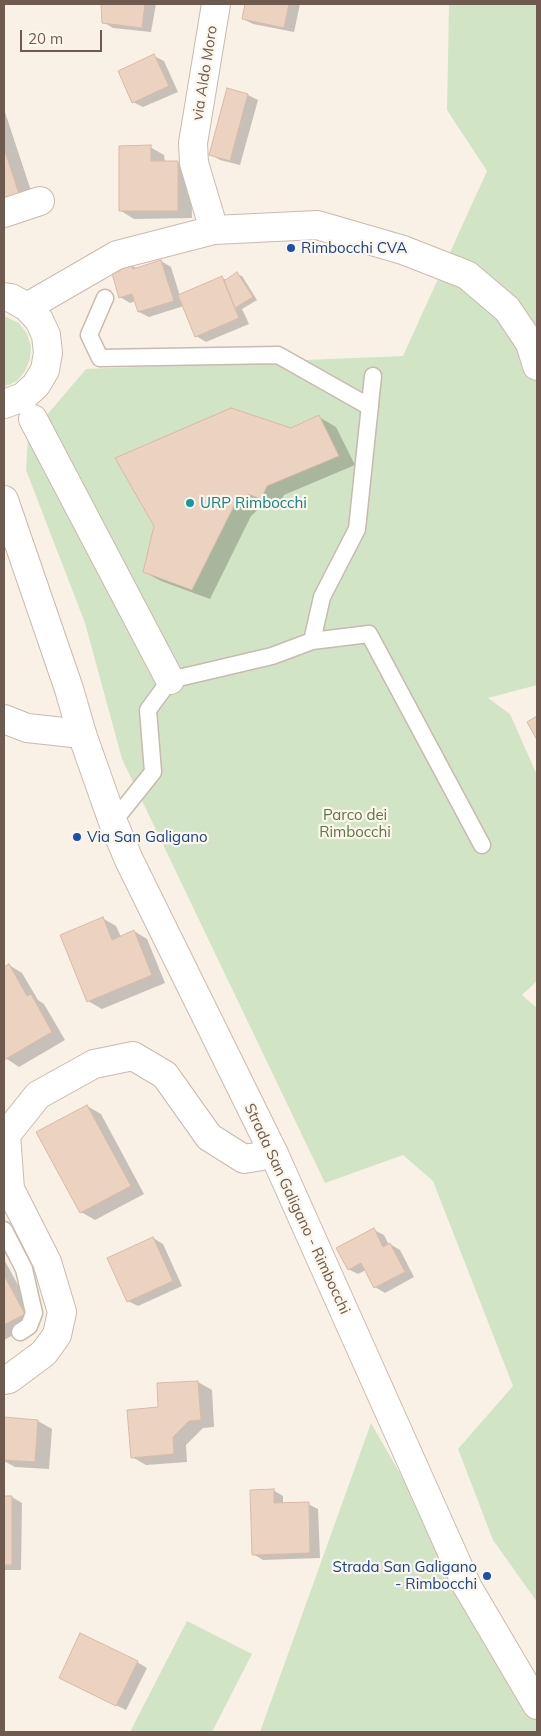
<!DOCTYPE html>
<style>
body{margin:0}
#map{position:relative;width:541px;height:1736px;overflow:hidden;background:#f9f1e6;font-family:Mulish,sans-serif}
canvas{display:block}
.frame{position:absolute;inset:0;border:5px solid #6e5a4e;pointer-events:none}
.scale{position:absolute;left:20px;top:30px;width:82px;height:22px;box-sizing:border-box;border:2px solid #6e5a4e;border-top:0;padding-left:6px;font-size:15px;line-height:18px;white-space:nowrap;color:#6e5a4e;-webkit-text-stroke:4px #fcf6eb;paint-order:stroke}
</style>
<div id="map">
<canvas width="541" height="1736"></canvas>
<div class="frame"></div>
<div class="scale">20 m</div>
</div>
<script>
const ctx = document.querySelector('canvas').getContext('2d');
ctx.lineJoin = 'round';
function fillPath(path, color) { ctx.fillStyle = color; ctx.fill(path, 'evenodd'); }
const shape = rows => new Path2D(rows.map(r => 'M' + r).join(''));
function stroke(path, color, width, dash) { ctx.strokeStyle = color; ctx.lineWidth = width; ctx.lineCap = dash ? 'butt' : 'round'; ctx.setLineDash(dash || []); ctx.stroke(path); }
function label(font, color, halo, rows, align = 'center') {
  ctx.font = font + ' Mulish,sans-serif'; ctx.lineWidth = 4.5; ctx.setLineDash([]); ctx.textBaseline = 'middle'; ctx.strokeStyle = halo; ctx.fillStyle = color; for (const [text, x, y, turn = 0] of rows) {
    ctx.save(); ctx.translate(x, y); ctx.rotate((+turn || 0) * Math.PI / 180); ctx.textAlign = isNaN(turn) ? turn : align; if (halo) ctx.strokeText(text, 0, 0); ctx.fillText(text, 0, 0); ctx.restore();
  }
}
fillPath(shape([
 [449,4,537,4,537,685,488,698,510,714,537,775,537,981,522,995,537,1008,537,1602,493,1540,458,1449,513,1386,433,1181,403,1155,325,1183,122,759,85,623,26,470,28,437,86,369,403,356,487,171,447,110],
 [4,316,19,323,27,334,31,346,30,359,25,371,17,381,4,387],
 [371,1423,537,1712,537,1732,260,1732],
 [187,1621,252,1654,212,1732,130,1732]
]), '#d2e4c6');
fillPath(shape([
 [103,4,156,4,151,32,113,28,103,22],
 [246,4,300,4,294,32,253,24,243,19],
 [154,56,164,61,178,92,143,107,133,102],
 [228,90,248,95,258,100,240,165,220,160,210,154],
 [4,109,36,206,4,217],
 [150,147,164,155,165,162,177,162,191,170,192,218,134,219,121,211],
 [161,261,171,267,180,296,222,278,227,280,237,274,242,276,257,300,242,309,249,324,206,342,196,336,184,306,149,317,139,312,136,301,130,303,120,297,131,265,138,269],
 [319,417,336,427,355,465,284,495,278,508,265,503,251,516,210,599,161,581,144,572],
 [102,918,116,926,121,937,134,931,147,939,165,983,102,1009,88,1001],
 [9,965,22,973,38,1000,44,1004,65,1040,19,1067,4,1057,4,968],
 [87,1106,101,1114,144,1194,95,1220,81,1212],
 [374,1230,384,1235,389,1245,390,1244,400,1250,414,1277,385,1293,375,1287,366,1270,358,1274,348,1269],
 [153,1238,163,1244,182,1286,138,1306,128,1301],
 [4,1259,38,1322,4,1340],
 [198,1382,212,1390,214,1427,203,1428,186,1445,187,1462,146,1465,132,1457,160,1408],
 [4,1419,38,1421,52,1429,49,1469,15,1467,4,1461],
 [273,1490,283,1496,283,1504,308,1504,318,1509,320,1558,263,1560,253,1554],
 [4,1497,12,1497,22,1503,21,1570,4,1570],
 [137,1662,147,1668,126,1710,70,1683]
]), '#0003');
const building = shape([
 [101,4,145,4,142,28,102,23,101,4],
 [245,4,289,4,284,28,242,19,245,4],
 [154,54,169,86,132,103,118,71,154,54],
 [227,88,248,94,230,161,209,155,227,88],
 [151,145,151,161,178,161,178,211,119,211,119,146,151,145],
 [4,148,20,197,4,202,4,148],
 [161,260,174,301,138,312,132,294,119,298,111,270,131,264,133,269,161,260],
 [237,272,253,297,235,308,224,281,237,272],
 [222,276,239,318,195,337,178,295,222,276],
 [231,408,291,428,319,415,339,456,267,486,261,499,248,494,234,506,192,590,143,572,154,526,115,458,231,408],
 [537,716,537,740,527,722,537,716],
 [103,917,112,940,134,930,152,975,87,1002,60,935,103,917],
 [9,964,27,996,31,994,52,1032,4,1060,4,967,9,964],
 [87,1105,131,1186,80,1213,36,1132,87,1105],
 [374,1228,383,1247,390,1243,405,1272,374,1288,361,1263,348,1270,336,1248,374,1228],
 [153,1237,173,1281,127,1302,107,1258,153,1237],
 [4,1275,25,1314,4,1325,4,1275],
 [198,1381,201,1420,189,1421,173,1437,174,1454,131,1458,127,1410,158,1407,157,1383,198,1381],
 [4,1417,38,1420,35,1462,4,1460,4,1417],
 [274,1489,274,1503,309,1502,310,1553,252,1555,250,1490,274,1489],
 [4,1496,12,1496,12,1565,4,1565,4,1496],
 [80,1633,138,1661,116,1706,59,1678,80,1633]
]);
fillPath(building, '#ebd2c1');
stroke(building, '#dbb9a4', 1);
const lane = shape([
 [105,298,89,335,100,358,278,355,370,407],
 [312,641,322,597,357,529,373,376],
 [113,822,153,772,148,710,170,680,272,656,312,641,369,634,482,845],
 [4,1230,24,1269,34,1313,29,1326,20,1332]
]);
const street = shape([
 [4,213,40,201],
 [33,419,170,680],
 [4,719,27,728,82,734],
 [4,1380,9,1379,44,1353,57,1335,62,1312,47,1262,10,1189,6,1135,38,1095,94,1064,133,1056,165,1075,209,1137,244,1159,274,1154]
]);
const secondary = shape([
 [214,230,194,163,193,143,216,4],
 [4,297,11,298,27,307,39,320,46,335,48,353,45,370,36,385,23,397,4,404],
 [27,307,117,255,214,230,317,225,403,250,467,275,507,309,530,343,537,366],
 [4,500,69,689,82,734,113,822,129,860,274,1154,467,1586,537,1705]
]);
stroke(lane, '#c8baad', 19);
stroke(street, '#c8baad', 30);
stroke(secondary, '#cbbaac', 30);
stroke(lane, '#fff', 16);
stroke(street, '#fff', 28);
stroke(secondary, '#fff', 28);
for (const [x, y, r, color] of [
 [291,248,5,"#1a4fb4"],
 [190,503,5,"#0f9aa8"],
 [77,837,5,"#1a4fb4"],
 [487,1576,5,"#1a4fb4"]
]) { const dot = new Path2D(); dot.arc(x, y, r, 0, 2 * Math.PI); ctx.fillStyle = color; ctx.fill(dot); stroke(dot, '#fcf6eb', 2); }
label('15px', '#6e5a4e', '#fcf6eb', [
 ["via Aldo Moro",205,73,-81],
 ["Strada San Galigano - Rimbocchi",297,1209,65]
]);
label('15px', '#164399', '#fcf6eb', [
 ["Rimbocchi CVA",301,248],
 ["Via San Galigano",87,837],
 ["Strada San Galigano",477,1567,"right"],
 ["- Rimbocchi",477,1584,"right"]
], 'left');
label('15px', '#0d838f', '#fcf6eb', [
 ["URP Rimbocchi",200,503]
], 'left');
label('15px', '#58784b', '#fcf6eb', [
 ["Parco dei",355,815],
 ["Rimbocchi",355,832]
]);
</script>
